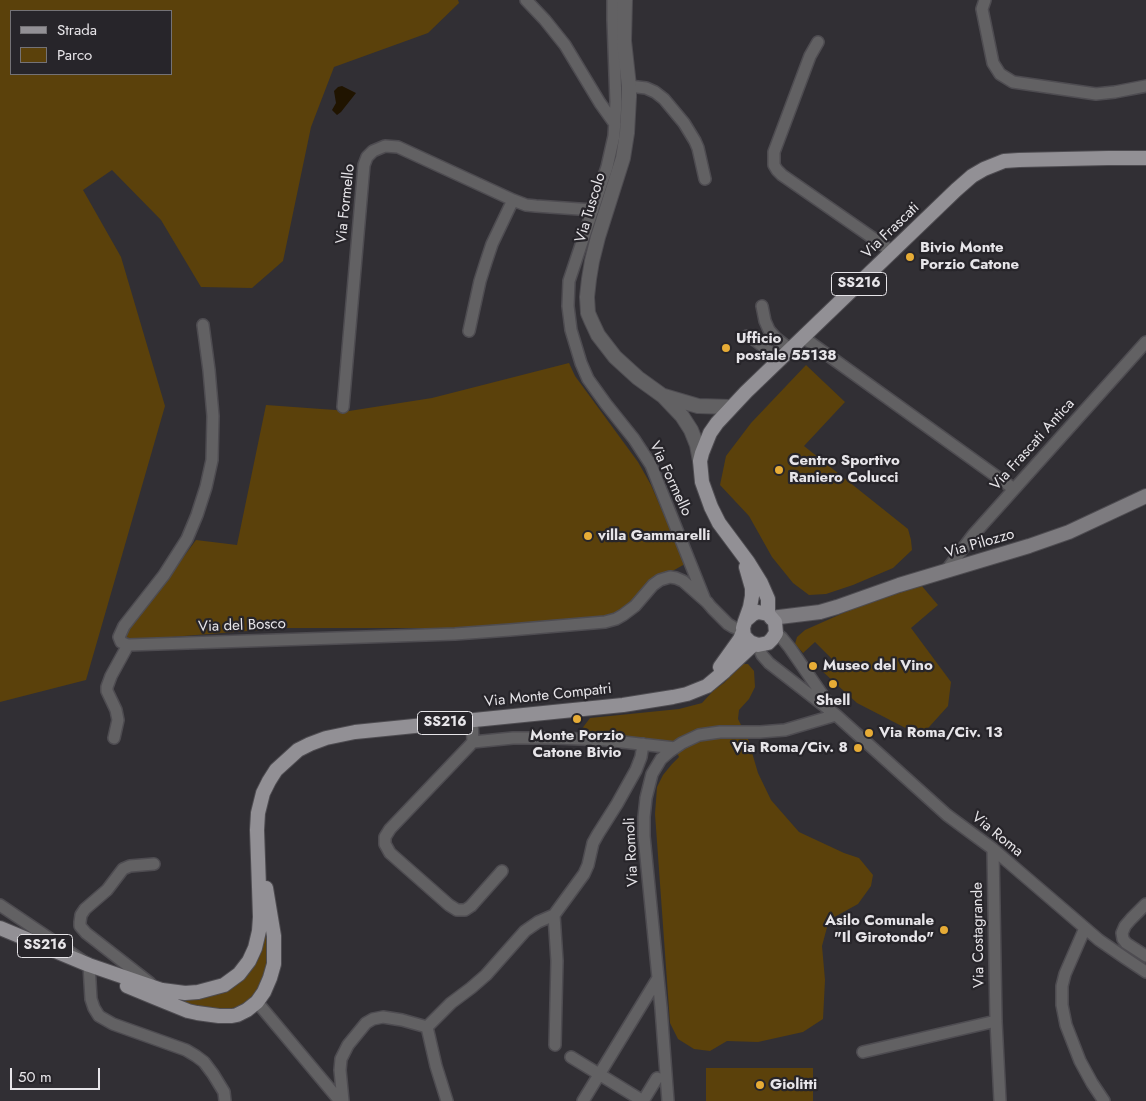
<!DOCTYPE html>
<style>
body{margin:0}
#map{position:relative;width:1146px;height:1101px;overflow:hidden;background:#312f34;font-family:Jost,sans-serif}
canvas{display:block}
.legend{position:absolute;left:10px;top:10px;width:162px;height:65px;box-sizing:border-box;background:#27252a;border:1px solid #747276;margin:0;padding:6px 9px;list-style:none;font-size:15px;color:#e7e5e9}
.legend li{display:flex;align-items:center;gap:10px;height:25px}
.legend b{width:25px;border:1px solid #747276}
.scale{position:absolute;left:10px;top:1068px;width:90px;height:22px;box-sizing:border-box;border:2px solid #e7e5e9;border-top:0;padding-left:6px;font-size:15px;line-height:18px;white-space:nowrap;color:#e7e5e9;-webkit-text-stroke:4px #27252a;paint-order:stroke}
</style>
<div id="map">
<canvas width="1146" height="1101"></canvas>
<ul class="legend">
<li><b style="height:6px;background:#929095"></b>Strada</li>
<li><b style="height:14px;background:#5b410b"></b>Parco</li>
</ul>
<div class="scale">50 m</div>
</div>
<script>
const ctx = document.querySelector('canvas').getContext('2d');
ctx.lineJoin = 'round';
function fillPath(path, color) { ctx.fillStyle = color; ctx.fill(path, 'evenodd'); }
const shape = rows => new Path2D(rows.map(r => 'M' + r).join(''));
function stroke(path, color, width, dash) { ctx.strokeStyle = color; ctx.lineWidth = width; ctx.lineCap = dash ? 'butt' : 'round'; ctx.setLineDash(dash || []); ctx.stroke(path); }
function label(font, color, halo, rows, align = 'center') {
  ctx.font = font + ' Jost,sans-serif'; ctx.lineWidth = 4.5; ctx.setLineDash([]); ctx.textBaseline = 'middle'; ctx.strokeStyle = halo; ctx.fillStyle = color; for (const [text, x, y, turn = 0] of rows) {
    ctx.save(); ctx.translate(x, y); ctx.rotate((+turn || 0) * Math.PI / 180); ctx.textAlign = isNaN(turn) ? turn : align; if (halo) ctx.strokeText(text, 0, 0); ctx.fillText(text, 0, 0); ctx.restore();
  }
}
fillPath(shape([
 [0,0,458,0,459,3,428,33,334,67,311,127,283,261,252,288,201,287,161,220,112,170,83,190,121,257,165,406,86,680,0,702],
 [11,11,171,11,171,74,11,74],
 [569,363,575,376,638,462,651,485,685,564,667,574,617,612,595,618,481,628,285,628,133,640,125,636,126,630,176,567,196,540,237,545,266,405,349,411,432,398],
 [806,365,845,402,804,446,908,529,911,540,912,550,893,568,853,585,826,594,809,595,793,583,772,557,749,516,720,485,726,456,751,423],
 [921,585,938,605,911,628,951,682,948,706,921,736,857,703,821,670,832,659,815,642,803,653,795,644,797,637,805,630,859,606],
 [742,664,748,664,754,671,755,687,749,699,739,710,738,719,748,739,758,773,771,800,799,832,844,853,859,858,873,875,871,886,858,904,829,920,822,946,825,980,823,1019,803,1032,758,1042,727,1041,710,1051,694,1049,678,1039,670,1023,655,814,657,787,663,775,672,764,679,757,675,748,575,738,590,718,679,709,702,703,714,690,724,683],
 [264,915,272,946,264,979,256,992,246,1003,237,1007,227,1009,197,1009,164,996,229,988],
 [706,1068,813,1068,813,1101,706,1101]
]), '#5b410b');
fillPath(shape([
 [342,86,356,93,341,112,337,115,332,110,336,103,334,91,338,87]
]), '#201400');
const minor = shape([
 [526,0,545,20,565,45,600,103,615,124],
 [613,0,613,20,616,102,614,136,607,167,569,281,568,306,571,330,581,363,588,379,606,404,634,439,651,465,705,600,712,608,728,624,733,627,738,629,743,628],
 [985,0,982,9,993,63,1000,74,1013,82,1096,94,1115,92,1146,86],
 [818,42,810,56,774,152,774,165,777,170,782,175,893,252],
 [629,86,646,88,655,92,664,99,684,123,695,141,698,148,705,179],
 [762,306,765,321,769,330,776,338,791,350],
 [203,325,209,370,213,416,212,460,206,487,197,515,187,539,164,575,124,626,119,637,121,642,123,643,128,645,455,634,510,630,605,622,616,619,623,615,635,606,653,585,660,580,670,577,676,578,683,581,708,603],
 [469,331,480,281,486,262,492,244,513,200],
 [747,336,749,336,752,338,781,360],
 [804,338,1014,489],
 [343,407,364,165,367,157,373,151,385,146,398,147,513,200,526,205,536,206,593,210],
 [946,571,973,535,1146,342],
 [776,633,782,638,790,648,828,703],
 [758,645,762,655,769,663,836,715,947,815,993,849,1099,940,1125,958,1146,972],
 [472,720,473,742,390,829,385,837,385,844,390,853,449,905,457,910,465,910,471,906,502,871],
 [114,738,118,720,116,710,107,691,107,687,111,676,128,645],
 [473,742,513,738,555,738,605,740,675,748],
 [993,849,996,1021,1000,1101],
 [1146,904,1131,919,1125,926,1122,933,1123,939,1126,943,1146,956],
 [0,905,89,965,91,999,94,1008,99,1016,113,1024,186,1050,196,1056,204,1062,213,1074,224,1092,225,1101],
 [554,915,557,961,555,1045],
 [1085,928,1065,974,1062,986,1062,1005,1066,1025,1080,1061,1092,1083,1104,1101],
 [150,983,86,933,80,926,80,922,81,915,85,909,107,890,123,869,130,866,154,864],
 [257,1002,340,1101],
 [427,1027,436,1066,447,1101],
 [863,1052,996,1021],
 [571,1057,643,1101,657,1078],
 [343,1101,340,1070,341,1059,348,1045,366,1023,373,1019,383,1017,402,1020,427,1027,451,1003,471,988,486,975,525,931,538,922,554,915,584,874,588,865,593,843,598,834,617,804,636,770,641,757,643,744],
 [583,1101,658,978],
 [668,1101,661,1008,644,836,644,817,646,798,652,774,661,759,669,752,682,743,699,735,720,732,760,732,785,730,836,715]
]);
const tertiary = shape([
 [625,0,624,41,629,86,629,97,627,133,623,158,598,237,592,261,589,279,587,297,588,313,591,320,598,335,615,357,638,378,663,396,682,416,691,430,697,445,700,461],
 [664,396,698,406,731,407]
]);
const secondary = shape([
 [771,618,820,612,837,607,899,585,1029,546,1069,532,1146,496]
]);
const primary = shape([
 [768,614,768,599,761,583,748,562,719,523,711,507,702,482,700,461,702,453,710,433,717,423,746,392,956,190,972,176,984,169,1004,161,1019,160,1108,158,1146,158],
 [745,621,753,614,758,612,768,614,775,622,776,633,772,639,768,643,758,645,750,642,744,636,743,628,745,621,750,607,752,596,752,588,746,567],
 [720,667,740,639,743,632],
 [0,928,89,965,162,990,185,993,198,992,224,985,239,974,249,961,255,948,259,931,260,917,259,887,257,830,258,813,263,793,269,781,276,770,298,750,310,744,326,738,355,732,623,705,673,697,687,694,707,686,725,671,754,644],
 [127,986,156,998,188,1011,197,1013,219,1016,232,1016,237,1015,247,1010,257,1002,264,992,270,978,274,964,274,936,266,888]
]);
stroke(minor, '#4e4c51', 14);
stroke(tertiary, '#4e4c51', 16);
stroke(secondary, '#4e4c51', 16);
stroke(primary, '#4e4c51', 16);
stroke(minor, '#626163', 11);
stroke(tertiary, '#626163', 14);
stroke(secondary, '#7d7b7f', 14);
stroke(primary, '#929095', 14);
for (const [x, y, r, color] of [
 [910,257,5,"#e7ac36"],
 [726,348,5,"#e7ac36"],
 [779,470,5,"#e7ac36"],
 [588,536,5,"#e7ac36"],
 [813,666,5,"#e7ac36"],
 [833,684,5,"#e7ac36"],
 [577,719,5,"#e7ac36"],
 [869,733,5,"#e7ac36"],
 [858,748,5,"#e7ac36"],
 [944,930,5,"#e7ac36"],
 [760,1085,5,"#e7ac36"]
]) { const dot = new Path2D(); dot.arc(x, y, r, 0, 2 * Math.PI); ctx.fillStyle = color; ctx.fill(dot); stroke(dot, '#27252a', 2); }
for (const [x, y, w] of [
 [859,284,55],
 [445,723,55],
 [45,946,55]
]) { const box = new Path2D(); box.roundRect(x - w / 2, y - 11.5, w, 23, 4); ctx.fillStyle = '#27252a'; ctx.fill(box); stroke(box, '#e7e5e9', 1); }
label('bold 14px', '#e7e5e9', null, [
 ["SS216",859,284],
 ["SS216",445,723],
 ["SS216",45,946]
]);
label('15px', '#e7e5e9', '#27252a', [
 ["Via Formello",346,204,-84],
 ["Via Tuscolo",591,208,-73],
 ["Via Frascati",891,231,-44],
 ["Via Frascati Antica",1033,445,-48],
 ["Via Formello",670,479,65],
 ["Via Pilozzo",980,544,-16],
 ["Via del Bosco",242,626,-2],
 ["Via Monte Compatri",548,696,-6],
 ["Via Roma",997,835,39],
 ["Via Romoli",632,852,-93],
 ["Via Costagrande",979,935,-91]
]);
label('bold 15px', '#e7e5e9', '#27252a', [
 ["Bivio Monte",920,248],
 ["Porzio Catone",920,265],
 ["Ufficio",736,339],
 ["postale 55138",736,356],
 ["Centro Sportivo",789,461],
 ["Raniero Colucci",789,478],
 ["villa Gammarelli",598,536],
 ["Museo del Vino",823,666],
 ["Shell",833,701,"center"],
 ["Via Roma/Civ. 13",879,733],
 ["Monte Porzio",577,736,"center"],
 ["Catone Bivio",577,753,"center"],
 ["Via Roma/Civ. 8",848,748,"right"],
 ["Asilo Comunale",934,921,"right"],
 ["\"Il Girotondo\"",934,938,"right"],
 ["Giolitti",770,1085]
], 'left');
</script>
